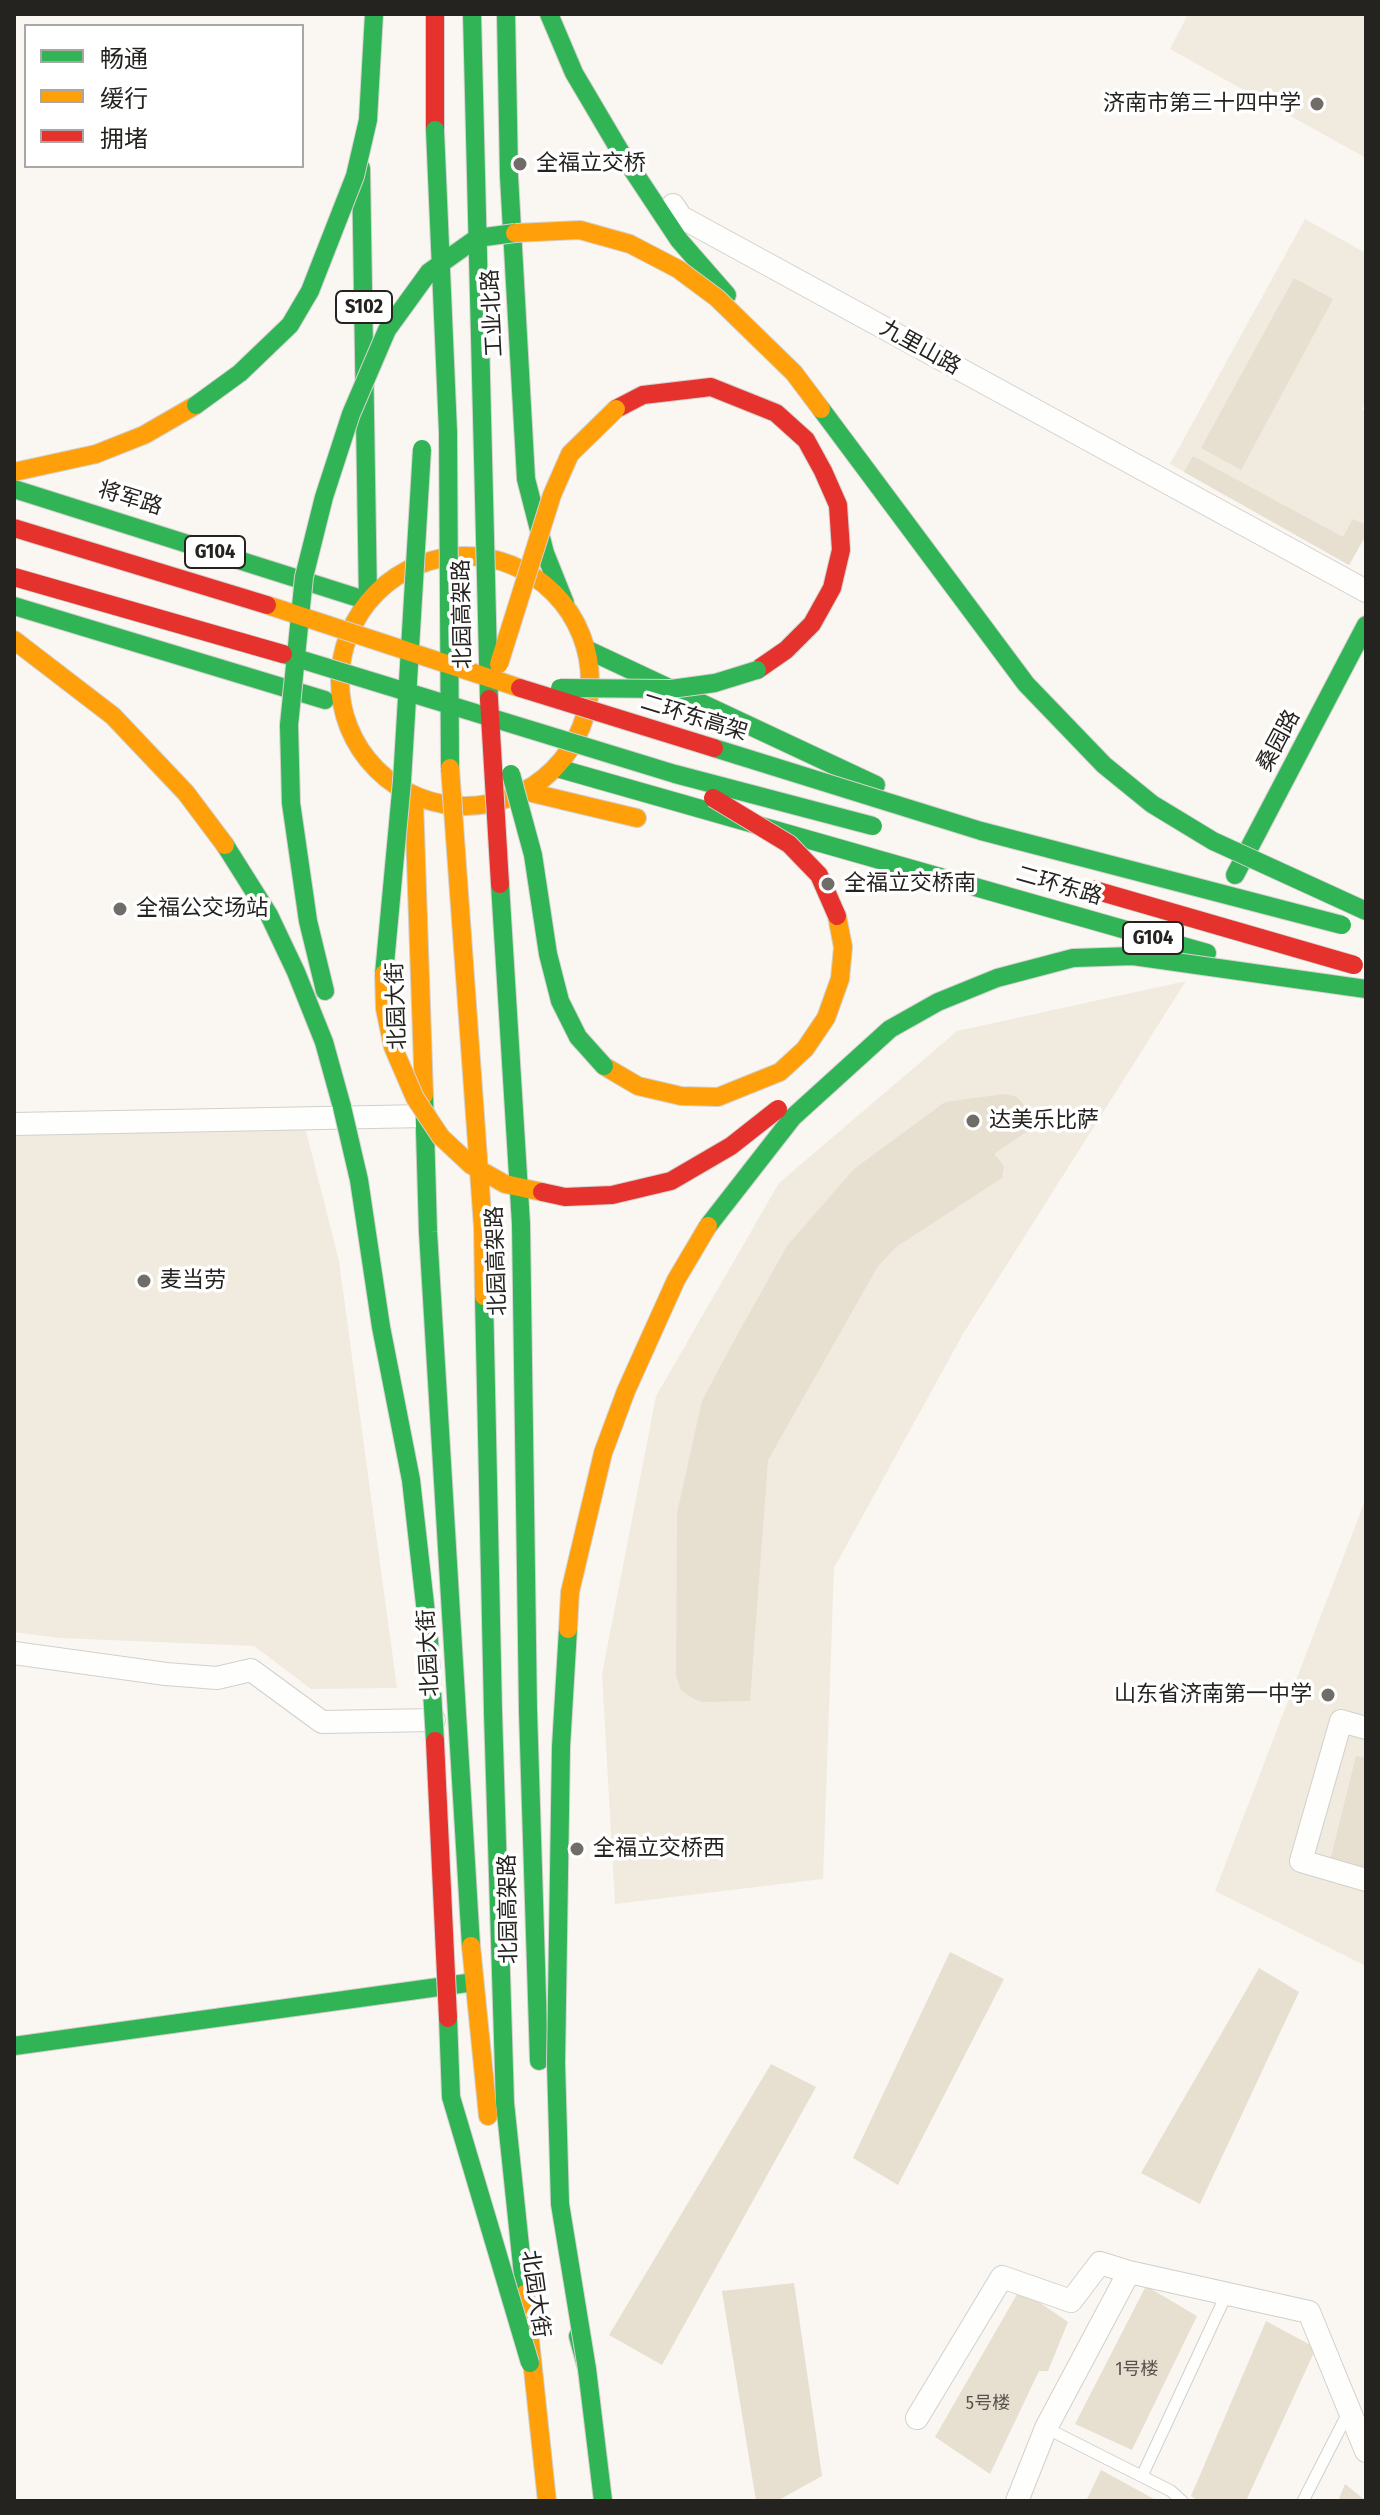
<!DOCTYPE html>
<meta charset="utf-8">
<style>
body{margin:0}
#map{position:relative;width:1380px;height:2515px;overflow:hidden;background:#faf7f2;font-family:"Fira Sans Condensed","Noto Sans SC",sans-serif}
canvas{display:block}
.frame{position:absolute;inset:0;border:16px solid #25231f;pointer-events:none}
.legend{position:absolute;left:24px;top:24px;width:280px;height:144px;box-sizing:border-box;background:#fff;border:2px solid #a8a7a5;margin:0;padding:10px 14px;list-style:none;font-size:24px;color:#25231f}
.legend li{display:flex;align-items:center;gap:16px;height:40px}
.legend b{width:40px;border:2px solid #a8a7a5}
</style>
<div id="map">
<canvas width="1380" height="2515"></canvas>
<div class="frame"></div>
<ul class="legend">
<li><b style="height:10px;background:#30b455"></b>畅通</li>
<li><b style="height:10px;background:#ff9f0a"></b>缓行</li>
<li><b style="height:10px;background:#e5322d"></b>拥堵</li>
</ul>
</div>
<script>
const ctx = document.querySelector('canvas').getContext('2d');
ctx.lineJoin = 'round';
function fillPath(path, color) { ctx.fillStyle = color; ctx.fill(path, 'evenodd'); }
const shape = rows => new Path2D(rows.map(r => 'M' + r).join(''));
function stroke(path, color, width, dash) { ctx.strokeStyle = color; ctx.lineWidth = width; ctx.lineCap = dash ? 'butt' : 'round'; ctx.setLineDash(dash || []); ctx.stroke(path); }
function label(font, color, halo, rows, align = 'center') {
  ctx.font = font + ' "Fira Sans Condensed","Noto Sans SC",sans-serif'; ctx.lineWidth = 7; ctx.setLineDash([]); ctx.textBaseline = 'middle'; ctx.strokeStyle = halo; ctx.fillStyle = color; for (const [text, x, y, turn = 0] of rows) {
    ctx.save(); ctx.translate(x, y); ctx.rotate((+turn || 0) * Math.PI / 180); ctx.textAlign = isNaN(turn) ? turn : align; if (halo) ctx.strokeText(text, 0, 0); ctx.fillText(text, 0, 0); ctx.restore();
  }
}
fillPath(shape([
 [1188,14,1366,14,1366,158,1170,49],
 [1305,219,1366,253,1366,401,1362,409,1366,412,1366,535,1349,565,1170,464],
 [1186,981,963,1334,834,1568,823,1879,615,1904,602,1674,656,1396,779,1183,957,1031],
 [304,1123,339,1261,397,1688,311,1689,254,1646,59,1638,14,1632,14,1127],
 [1366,1498,1366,1966,1215,1891]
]), '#f1ebdf');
fillPath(shape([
 [1294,278,1333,299,1241,470,1201,448],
 [1193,456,1343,537,1353,519,1366,525,1366,535,1349,565,1184,472],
 [1005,1094,1017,1097,1031,1113,1029,1130,994,1154,1004,1166,1002,1178,896,1247,878,1266,768,1460,750,1701,702,1702,692,1698,681,1690,676,1676,677,1513,702,1401,730,1348,787,1246,854,1169,945,1102],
 [1356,1756,1366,1758,1366,1875,1329,1865],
 [950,1952,1004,1979,898,2185,853,2158],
 [1259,1968,1299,1992,1200,2204,1141,2173],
 [771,2064,816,2087,662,2365,609,2335],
 [794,2283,822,2476,777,2501,756,2501,722,2291],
 [1146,2286,1197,2316,1132,2450,1075,2424],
 [1020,2289,1068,2322,1048,2371,1039,2371,990,2474,935,2437],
 [1266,2321,1316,2348,1246,2501,1199,2501,1191,2496],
 [1101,2470,1154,2499,1153,2501,1086,2501],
 [1345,2484,1366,2501,1338,2501]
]), '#e7dfd0');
const lane = shape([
 [1046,2428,1171,2491,1182,2501],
 [1142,2476,1227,2293],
 [1303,2501,1348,2413]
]);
const street = shape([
 [673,205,681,217,1366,591],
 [14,1124,425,1116],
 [14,1653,166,1674,217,1678,251,1670,322,1722,434,1720],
 [1366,1728,1341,1721,1301,1861,1366,1880],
 [917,2418,1002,2277,1071,2301,1100,2263,1129,2272],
 [1017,2501,1046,2428,1129,2272,1309,2312,1366,2451]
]);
const fast = shape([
 [506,14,509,176,526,479,545,553,565,603],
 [549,14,574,73,620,151,679,240,727,295],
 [361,168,368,601],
 [14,489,368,601],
 [14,606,325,700],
 [588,650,876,785],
 [289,725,291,803,308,921,325,991],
 [557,768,1207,953],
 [225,845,269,915,296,972,324,1042,342,1107],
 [1235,875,1366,625],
 [424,1095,428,1232,471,1946],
 [528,1711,539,2061],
 [493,1712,505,2103,525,2294],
 [14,2046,467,1983],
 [578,2336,587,2369,603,2501]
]);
const slow = shape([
 [14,472,96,454,144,435,196,405],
 '340 681a125 125 0 1 1 250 0a125 125 0 1 1-250 0Z',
 [14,640,113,716,186,793,225,845],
 [528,792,637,818],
 [414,801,424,1095],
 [604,1066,638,1086,681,1096,718,1097,780,1072,805,1049,826,1018,840,979,843,947,837,916],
 [471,1946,488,2116],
 [525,2294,547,2501]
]);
const jam = shape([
 [435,14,435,130],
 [616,409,643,395,711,387,776,413,806,440,823,471,838,505,841,550,832,588,812,624,786,650,757,670]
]);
stroke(lane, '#d2d0cc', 13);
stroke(street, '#d2d0cc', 24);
stroke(fast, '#d2d0cc', 20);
stroke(slow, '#d2d0cc', 20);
stroke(jam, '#d2d0cc', 20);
stroke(lane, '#fefefd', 11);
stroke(street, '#fefefd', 22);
stroke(fast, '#30b455', 18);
stroke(slow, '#ff9f0a', 18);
stroke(jam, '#e5322d', 18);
const fastBridge = shape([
 [472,14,489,699],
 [435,130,448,432,450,768],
 [196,405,240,373,290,325,310,291,355,176,368,120,374,14],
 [821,409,1026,684,1104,765,1152,804,1213,841,1366,911],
 [283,654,675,774,873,826],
 [560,688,671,689,715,683,757,670],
 [289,725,304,577,324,497,351,414,387,330,429,272,477,238,515,233],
 [714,748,981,831,1342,925],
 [511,774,533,855,548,954,560,1001,578,1037,604,1066],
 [500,884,521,1224,528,1711],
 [384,974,402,781,422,449],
 [342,1107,359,1180,381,1327,411,1480,429,1640,435,1741],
 [708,1226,793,1117,890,1029,938,1002,997,978,1073,958,1133,956,1366,989],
 [484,1296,493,1712],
 [568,1629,561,1747,556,2063,560,2204,587,2369],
 [448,2018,451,2097,530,2363]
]);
const slowBridge = shape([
 [515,233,580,230,630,244,678,269,717,298,794,373,821,409],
 [267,605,520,688],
 [499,664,552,495,570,454,616,409],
 [450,768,483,1227,484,1296],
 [384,974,385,1009,393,1047,415,1098,441,1137,471,1165,505,1184,542,1192],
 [568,1629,570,1592,603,1453,626,1391,676,1280,708,1226]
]);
const jamBridge = shape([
 [14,528,267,605],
 [14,577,283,654],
 [520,688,714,748],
 [489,699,500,884],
 [713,798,789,844,819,875,837,916],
 [1091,889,1354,965],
 [542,1192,565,1197,612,1195,671,1181,731,1146,778,1109],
 [435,1741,448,2018]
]);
stroke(fastBridge, '#d6d4d2', 20, []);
stroke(slowBridge, '#d6d4d2', 20, []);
stroke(jamBridge, '#d6d4d2', 20, []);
stroke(fastBridge, '#30b455', 18);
stroke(slowBridge, '#ff9f0a', 18);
stroke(jamBridge, '#e5322d', 18);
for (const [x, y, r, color] of [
 [1317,104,8,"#706d69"],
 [520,164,8,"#706d69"],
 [828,884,8,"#706d69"],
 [120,909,8,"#706d69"],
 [973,1121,8,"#706d69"],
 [144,1281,8,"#706d69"],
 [1328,1695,8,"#706d69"],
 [577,1849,8,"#706d69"]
]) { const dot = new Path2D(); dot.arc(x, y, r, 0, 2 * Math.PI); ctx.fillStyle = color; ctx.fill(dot); stroke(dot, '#fff', 3); }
label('18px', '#56524b', null, [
 ["1号楼",1137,2370],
 ["5号楼",988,2404]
]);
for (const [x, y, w] of [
 [364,307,56],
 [215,552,60],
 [1153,938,60]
]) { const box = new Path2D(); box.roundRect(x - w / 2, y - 16, w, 32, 6); ctx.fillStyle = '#fff'; ctx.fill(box); stroke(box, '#25231f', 2); }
label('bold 20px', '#25231f', null, [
 ["S102",364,307],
 ["G104",215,552],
 ["G104",1153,938]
]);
label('22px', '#25231f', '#fff', [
 ["济南市第三十四中学",1301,104,"right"],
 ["全福立交桥",536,164],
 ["全福立交桥南",844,884],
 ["全福公交场站",136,909],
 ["达美乐比萨",989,1121],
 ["麦当劳",160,1281],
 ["山东省济南第一中学",1312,1695,"right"],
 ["全福立交桥西",593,1849]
], 'left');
label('22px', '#25231f', '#fff', [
 ["工业北路",493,313,-93],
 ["九里山路",920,348,29],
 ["将军路",130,499,17],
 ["北园高架路",463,614,-91],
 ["二环东高架",694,718,17],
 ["桑园路",1279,741,-62],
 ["二环东路",1059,886,16],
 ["北园大街",397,1006,-92],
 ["北园高架路",497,1261,-92],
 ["北园大街",429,1653,-93],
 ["北园高架路",509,1909,-91],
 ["北园大街",535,2294,82]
]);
</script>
